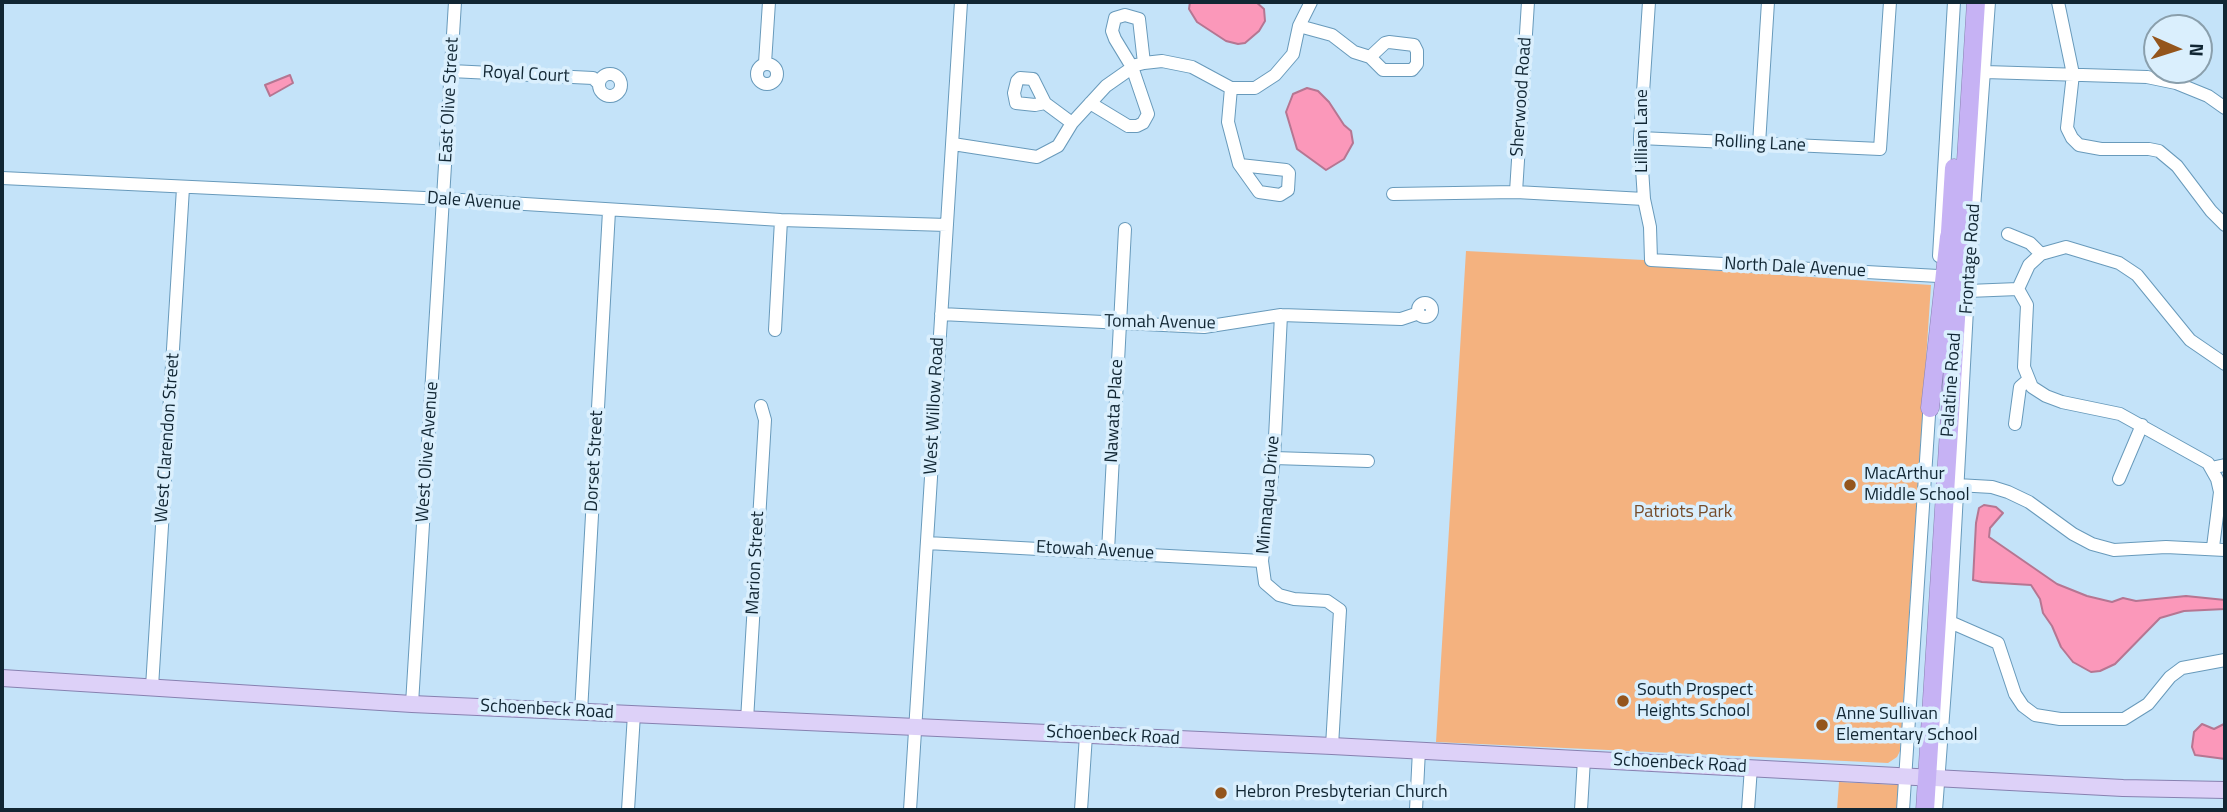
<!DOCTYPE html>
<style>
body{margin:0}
#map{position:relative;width:2227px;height:812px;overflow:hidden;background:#c4e3f9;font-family:"Titillium Web",sans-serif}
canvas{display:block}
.frame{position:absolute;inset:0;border:4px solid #112633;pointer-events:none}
.north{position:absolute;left:2143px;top:14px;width:70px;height:70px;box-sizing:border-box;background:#daeffd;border:2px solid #8a9fac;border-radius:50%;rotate:93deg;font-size:19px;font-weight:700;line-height:28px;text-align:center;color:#112633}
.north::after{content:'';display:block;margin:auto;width:24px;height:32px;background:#94551c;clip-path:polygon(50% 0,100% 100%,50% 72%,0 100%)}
</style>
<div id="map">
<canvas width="2227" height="812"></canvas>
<div class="frame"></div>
<div class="north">N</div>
</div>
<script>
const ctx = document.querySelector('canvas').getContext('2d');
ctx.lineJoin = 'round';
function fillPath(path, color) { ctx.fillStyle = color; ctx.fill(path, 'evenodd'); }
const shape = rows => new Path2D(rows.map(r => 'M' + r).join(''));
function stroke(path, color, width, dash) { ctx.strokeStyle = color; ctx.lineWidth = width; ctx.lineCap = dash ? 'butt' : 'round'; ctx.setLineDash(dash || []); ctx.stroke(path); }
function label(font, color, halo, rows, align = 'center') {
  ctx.font = font + ' "Titillium Web",sans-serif'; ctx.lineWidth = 7; ctx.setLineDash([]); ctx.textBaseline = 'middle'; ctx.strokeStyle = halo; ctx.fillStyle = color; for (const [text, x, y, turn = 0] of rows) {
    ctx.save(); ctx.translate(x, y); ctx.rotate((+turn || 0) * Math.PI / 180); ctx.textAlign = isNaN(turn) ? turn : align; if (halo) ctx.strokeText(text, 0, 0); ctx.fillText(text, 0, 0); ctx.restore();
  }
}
fillPath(shape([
 [1466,251,1644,260,1661,267,1931,285,1900,751,1897,757,1888,763,1436,742],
 [1839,782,1898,785,1897,810,1837,810]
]), '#f4b27f');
const water = shape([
 [1190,2,1256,2,1264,9,1265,21,1259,31,1245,43,1238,44,1226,41,1197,22,1189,9,1190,2],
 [290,75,293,83,270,96,265,85,290,75],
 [1307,88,1318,91,1329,102,1344,125,1351,131,1353,143,1344,159,1326,170,1297,149,1286,112,1293,94,1307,88],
 [1984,505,1996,507,2003,513,1990,528,1989,537,2057,584,2087,596,2112,602,2123,598,2136,601,2186,596,2225,600,2225,609,2184,611,2160,618,2115,664,2100,671,2091,672,2073,662,2061,647,2052,626,2043,613,2040,599,2031,585,1982,582,1973,580,1976,523,1979,508,1984,505],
 [2225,721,2225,759,2195,755,2192,747,2194,732,2202,724,2214,729,2224,724,2225,721]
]);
fillPath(water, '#fb98ba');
stroke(water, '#b57692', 2);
const minor = shape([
 [1649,2,1640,138,1644,199,1650,227,1651,260,1938,276],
 [2058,2,2073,74,2067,128,2072,138,2079,145,2101,149,2149,149,2159,151,2177,166,2211,211,2225,225],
 [1299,26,1332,35,1354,52,1370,57,1383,70,1412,70,1417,64,1417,51,1414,45,1389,42,1385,43,1370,57],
 [765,63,769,2],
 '757 74a10 10 0 1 1 20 0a10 10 0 1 1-20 0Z',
 [451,71,593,78,599,84],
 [1985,72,2147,77,2176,83,2208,96,2225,108],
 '599 85a11 11 0 1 1 22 0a11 11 0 1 1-22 0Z',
 [1231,88,1228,122,1239,164,1259,192,1280,195,1288,190,1289,173,1286,170,1240,165],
 [1045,103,1035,105,1016,103,1014,93,1017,81,1020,78,1033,79,1045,103,1072,123],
 [1090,103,1128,126,1137,126,1143,123,1148,114,1132,67,1115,39,1112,31,1115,18,1125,15,1139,19,1144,63],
 [1640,138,1880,149,1890,2],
 [953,144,1037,157,1058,146,1072,123,1106,86,1136,65,1144,63,1162,61,1192,67,1231,88,1255,88,1275,75,1293,54,1299,26,1311,2],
 [1759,144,1768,2],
 [2,178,445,199,781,220,947,225],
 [1516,192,1528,2],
 [1393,194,1516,192,1644,199],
 [2008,234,2030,243,2041,254],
 [1939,256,1954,2],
 [2018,289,2027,305,2024,367,2032,387,2046,396,2062,402,2120,414,2208,463,2217,479,2220,492,2213,547],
 [1968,291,2018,289,2029,265,2041,254,2066,247,2119,263,2137,275,2190,340,2225,364],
 '1418 310a7 7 0 1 1 14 0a7 7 0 1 1-14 0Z',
 [941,314,1204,327,1281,315,1401,319,1419,313],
 [1281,315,1274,458,1262,561,1265,583,1279,595,1294,599,1327,601,1340,610,1332,746],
 [775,330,781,220],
 [2015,424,2020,387,2028,380],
 [1274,458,1368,461],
 [2211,468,2225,465],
 [2119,479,2142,425],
 [1957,485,1992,487,2008,492,2029,502,2073,534,2092,544,2114,550,2166,547,2225,550],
 [927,543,1262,561],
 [1108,551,1125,229],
 [1950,622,1998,643,2015,694,2023,706,2035,715,2060,719,2124,719,2148,704,2170,677,2182,668,2225,660],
 [152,687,183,188],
 [412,704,455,2],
 [581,712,609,211],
 [747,720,765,420,761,406],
 [628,810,634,714],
 [910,810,961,2],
 [1081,810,1086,735],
 [1416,810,1419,750],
 [1581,810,1584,759],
 [1748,810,1751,767],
 [1903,810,1930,400],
 [1936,810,1950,622,1968,291,1989,2]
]);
const major = shape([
 [2,678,412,704,1332,746,2123,788,2225,790]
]);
const highway = shape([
 [1949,248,1954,168],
 [1930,408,1949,237],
 [1925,810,1976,2]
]);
stroke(minor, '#689abb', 14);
stroke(major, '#8781b0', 18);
stroke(highway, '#8781b0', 19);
stroke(minor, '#fff', 12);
stroke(major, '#ddd1f8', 16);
stroke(highway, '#c6b2f4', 18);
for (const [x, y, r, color] of [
 [1850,485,7,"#94551c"],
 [1623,701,7,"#94551c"],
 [1822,725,7,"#94551c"],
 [1221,793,7,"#94551c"]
]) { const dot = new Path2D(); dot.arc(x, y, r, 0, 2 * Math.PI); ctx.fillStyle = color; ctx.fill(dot); stroke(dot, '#daeffd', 2.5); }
label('18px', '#112633', '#daeffd', [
 ["Royal Court",526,75,3],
 ["Sherwood Road",1522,97,-86],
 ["East Olive Street",450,100,-87],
 ["Lillian Lane",1643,131,-90],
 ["Rolling Lane",1760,144,3],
 ["Dale Avenue",474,202,4],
 ["Frontage Road",1971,259,-86],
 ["North Dale Avenue",1795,268,3],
 ["Tomah Avenue",1160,323,1],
 ["Palatine Road",1952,385,-86],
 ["West Willow Road",935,406,-87],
 ["Nawata Place",1115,411,-87],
 ["West Clarendon Street",168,438,-86],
 ["West Olive Avenue",428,452,-86],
 ["Dorset Street",595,461,-87],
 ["Minnaqua Drive",1269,495,-85],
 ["Etowah Avenue",1095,551,3],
 ["Marion Street",756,563,-87],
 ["Schoenbeck Road",547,710,3],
 ["Schoenbeck Road",1113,736,3],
 ["Schoenbeck Road",1680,764,3]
]);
label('18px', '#112633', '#daeffd', [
 ["MacArthur",1864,475],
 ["Middle School",1864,496],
 ["South Prospect",1637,691],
 ["Heights School",1637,712],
 ["Anne Sullivan",1836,715],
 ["Elementary School",1836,736],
 ["Hebron Presbyterian Church",1235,793]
], 'left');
label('18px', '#764c2a', '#daeffd', [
 ["Patriots Park",1683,513]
]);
</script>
